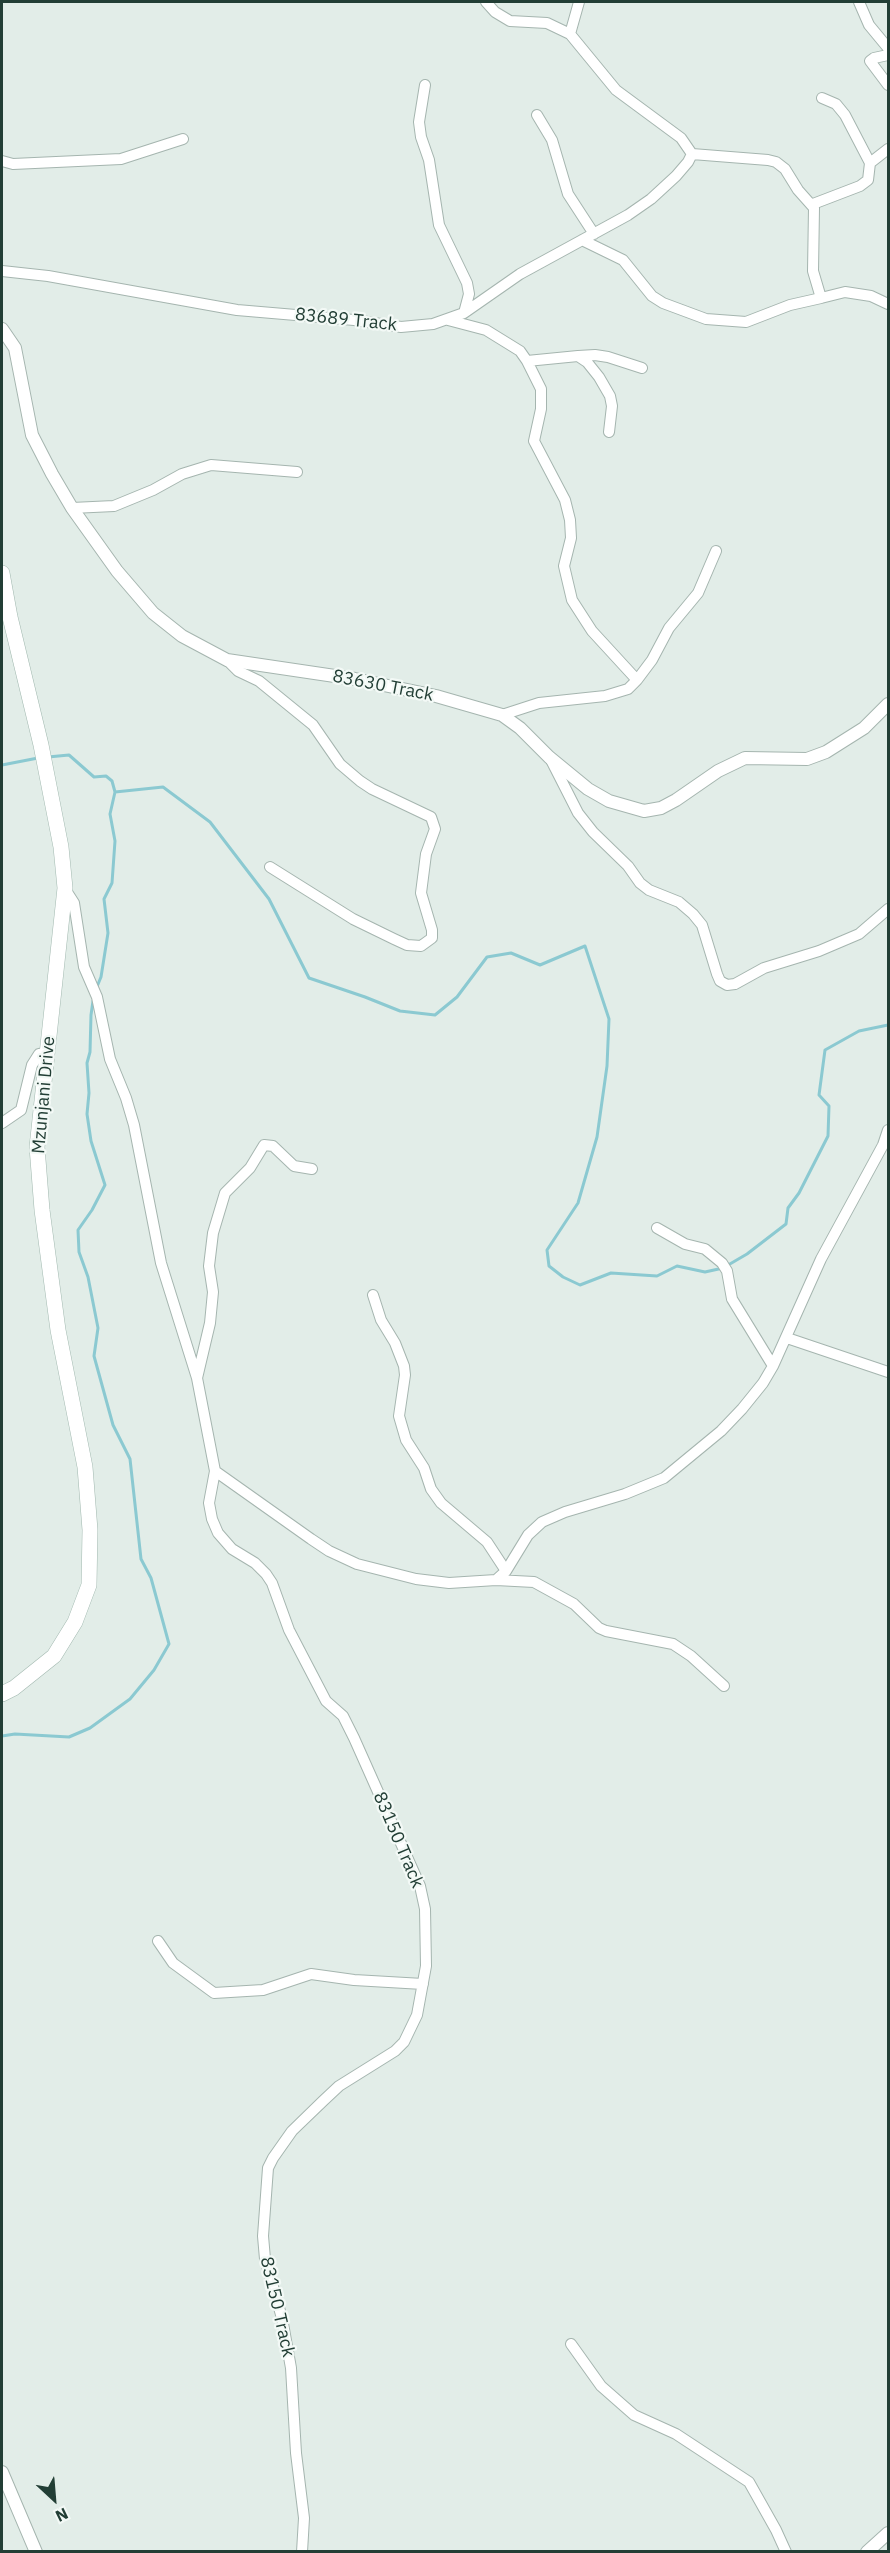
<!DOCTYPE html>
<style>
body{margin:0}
#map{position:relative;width:890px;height:2553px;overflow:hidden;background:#e2ede8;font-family:"IBM Plex Sans",sans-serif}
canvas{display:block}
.frame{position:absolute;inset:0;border:3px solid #223e35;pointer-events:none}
.north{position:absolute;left:24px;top:2469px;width:60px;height:60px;-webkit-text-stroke:4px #f3f9f6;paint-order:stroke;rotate:154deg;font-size:16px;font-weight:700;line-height:24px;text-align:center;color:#223e35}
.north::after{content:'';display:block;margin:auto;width:21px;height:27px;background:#223e35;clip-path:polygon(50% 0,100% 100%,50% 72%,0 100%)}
</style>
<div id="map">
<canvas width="890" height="2553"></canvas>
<div class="frame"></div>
<div class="north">N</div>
</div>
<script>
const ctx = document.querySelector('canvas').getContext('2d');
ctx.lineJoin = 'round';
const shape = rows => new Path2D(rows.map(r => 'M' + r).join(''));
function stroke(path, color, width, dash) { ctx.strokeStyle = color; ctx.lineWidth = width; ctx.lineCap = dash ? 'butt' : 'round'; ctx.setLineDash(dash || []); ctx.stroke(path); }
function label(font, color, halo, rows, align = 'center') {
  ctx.font = font + ' "IBM Plex Sans",sans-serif'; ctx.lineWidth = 4.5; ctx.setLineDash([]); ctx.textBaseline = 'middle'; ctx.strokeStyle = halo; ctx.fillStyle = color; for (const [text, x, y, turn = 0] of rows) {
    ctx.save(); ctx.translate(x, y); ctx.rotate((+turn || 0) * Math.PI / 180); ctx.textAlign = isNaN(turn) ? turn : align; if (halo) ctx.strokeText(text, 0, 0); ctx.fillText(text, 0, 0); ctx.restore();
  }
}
stroke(shape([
 [48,757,69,755,94,777,106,776,112,781,115,792,110,814,115,841,112,883,104,899,108,933,101,977,96,989],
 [2,765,38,758],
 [115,792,163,787,210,822,269,899,309,978,365,997,400,1011,435,1015,457,997,487,957,511,953,540,965,585,946,609,1019,607,1066,597,1137,578,1203,547,1250,549,1266,563,1277,580,1285,611,1273,657,1276,677,1266,705,1272,723,1268,747,1254,786,1224,788,1208,799,1193,828,1136,829,1106,819,1095,825,1050,859,1031,888,1025],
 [2,1736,15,1734,69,1737,90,1728,130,1699,154,1670,169,1644,151,1578,141,1559,130,1459,113,1425,94,1356,98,1328,88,1277,79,1252,78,1230,92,1210,105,1185,91,1141,87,1114,89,1093,87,1063,90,1052,91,1015,93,1001]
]), '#8bc9d1', 3);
const minor = shape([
 [859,2,869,25,888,48],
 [570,34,579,2],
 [888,55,874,58,870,61,888,85],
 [425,85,419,122,421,137,429,160,439,225,467,283,469,294,464,313],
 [822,98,836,104,845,115,870,163],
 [537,115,552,140,568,194,594,234],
 [2,161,13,164,121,159,183,139],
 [813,204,860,186,868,180,870,163,888,149],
 [582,240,623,260,652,296,663,303,706,319,746,322,790,305,821,298,813,271,814,208,798,190,785,169,776,162,768,160,692,154],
 [2,271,48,276,237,310,354,320,401,327,433,324,464,313,520,274,628,215,651,199,676,176,688,162,692,154,681,138,616,90,570,34,547,23,510,21,495,12,486,2],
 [821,298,845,292,871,296,888,304],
 [448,320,486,330,520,351,527,361,541,389,541,409,534,441,565,500,570,520,571,538,564,566,572,600,592,631,637,680,628,689,605,696,539,703,502,715],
 [578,356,595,355,608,357,642,368],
 [527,361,578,356,587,362,599,377,610,396,612,406,609,432],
 [72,508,114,506,153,490,182,474,211,465,297,472],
 [227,660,238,671,259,681,313,725,340,764,360,781,372,789,431,817,435,829,426,854,421,893,432,930,432,938,421,946,407,945,394,939,353,919,270,867],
 [637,680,652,660,669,628,698,593,716,551],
 [551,760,578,813,593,832,628,866,640,883,649,890,679,902,693,914,702,925,717,974,720,981,727,985,735,984,764,968,819,951,859,934,888,909],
 [65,889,74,903,84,967,97,997,110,1059,126,1098,134,1125,161,1263,197,1378,215,1471,209,1503,212,1519,218,1533,232,1549,255,1563,266,1574,272,1583,289,1630,326,1701,343,1716,354,1738,420,1886,425,1909,426,1966,417,2015,404,2042,395,2051,339,2086,323,2101,292,2131,273,2158,268,2168,263,2236,265,2259,282,2318,291,2368,296,2453,304,2518,302,2552],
 [2,1123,21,1110,32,1065,39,1054,47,1053],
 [657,1228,685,1244,705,1249,722,1263,727,1271,732,1299,773,1366],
 [373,1295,381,1320,395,1343,404,1366,405,1375,399,1416,406,1440,424,1468,431,1489,441,1503,487,1542,506,1571],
 [787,1338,888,1372],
 [197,1378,210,1323,213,1292,209,1266,213,1233,225,1193,250,1168,264,1145,273,1146,294,1166,312,1169],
 [215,1471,311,1539,329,1551,357,1564,416,1579,449,1583,496,1580],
 [724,1686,691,1656,673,1644,606,1631,599,1628,574,1604,534,1582,496,1580,506,1571,528,1535,542,1522,565,1512,625,1494,664,1478,721,1431,742,1409,763,1383,773,1366,821,1259,883,1145,888,1130],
 [158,1941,173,1963,214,1993,263,1990,311,1974,354,1980,423,1984],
 [571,2344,601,2386,634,2415,676,2434,749,2482,776,2530,786,2552]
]);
const tertiary = shape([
 [2,329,15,348,32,435,52,474,72,508,117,571,153,613,182,636,227,660,355,679,436,696,502,715,520,728,549,757,588,789,609,801,644,811,661,808,676,800,718,771,745,758,807,759,826,752,864,728,888,704],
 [2,2472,36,2552],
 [867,2552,888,2533]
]);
const secondary = shape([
 [2,573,10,617,41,745,61,847,65,888,37,1147,42,1210,58,1330,85,1467,90,1530,89,1585,75,1622,54,1656,14,1688,2,1694]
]);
stroke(minor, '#a5b5af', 12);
stroke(tertiary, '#a5b5af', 14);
stroke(secondary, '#a1b8af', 16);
stroke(minor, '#fff', 10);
stroke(tertiary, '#fff', 12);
stroke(secondary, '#fff', 15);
label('18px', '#223e35', '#f3f9f6', [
 ["83689 Track",346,320,6],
 ["83630 Track",383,686,11],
 ["Mzunjani Drive",44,1095,-85],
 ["83150 Track",398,1840,67],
 ["83150 Track",277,2307,77]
]);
</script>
